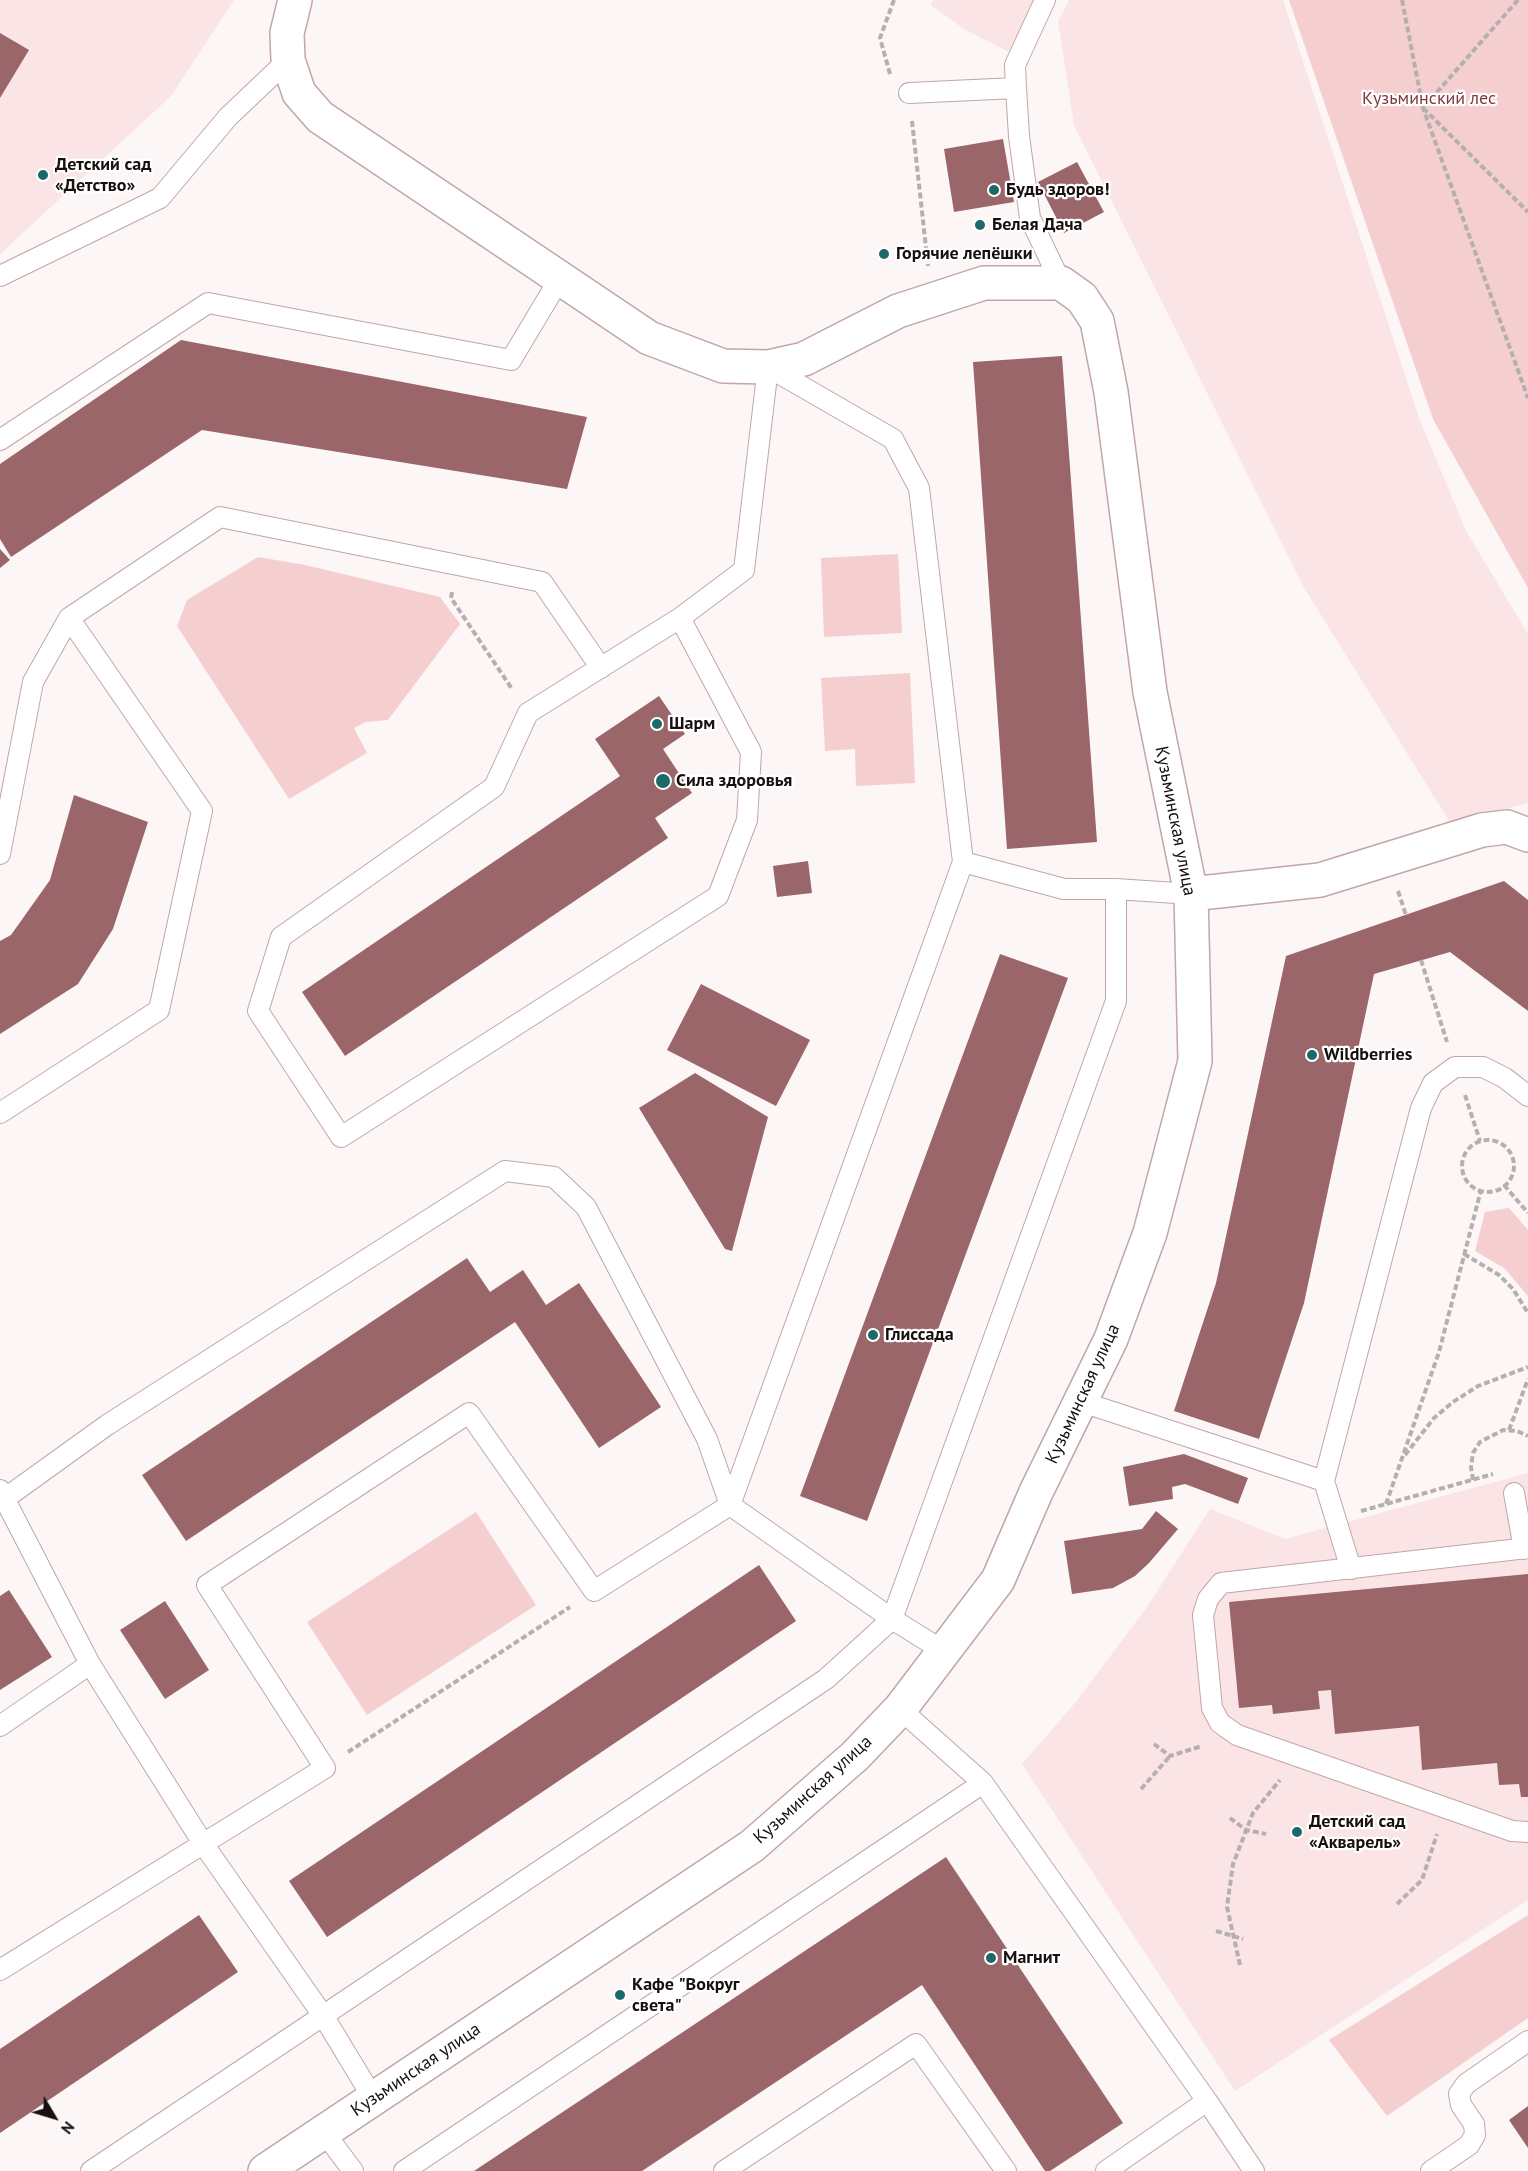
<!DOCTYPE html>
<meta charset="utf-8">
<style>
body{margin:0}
#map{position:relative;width:1528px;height:2171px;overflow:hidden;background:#fcf6f6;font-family:"PT Sans",sans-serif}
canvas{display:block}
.north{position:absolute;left:24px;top:2087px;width:60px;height:60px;-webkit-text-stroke:4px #fff;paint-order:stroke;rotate:128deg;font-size:16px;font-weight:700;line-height:24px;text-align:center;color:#180f0f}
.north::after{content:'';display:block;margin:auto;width:21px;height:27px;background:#180f0f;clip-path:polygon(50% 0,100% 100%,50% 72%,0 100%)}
</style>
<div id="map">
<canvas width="1528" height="2171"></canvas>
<div class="north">N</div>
</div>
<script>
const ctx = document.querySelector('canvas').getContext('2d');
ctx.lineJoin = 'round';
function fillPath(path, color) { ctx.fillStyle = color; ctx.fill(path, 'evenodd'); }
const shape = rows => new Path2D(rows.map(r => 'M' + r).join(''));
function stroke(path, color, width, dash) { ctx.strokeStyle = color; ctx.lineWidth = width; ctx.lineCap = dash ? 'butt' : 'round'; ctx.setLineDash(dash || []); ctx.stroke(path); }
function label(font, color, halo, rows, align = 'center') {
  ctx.font = font + ' "PT Sans",sans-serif'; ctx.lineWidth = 4.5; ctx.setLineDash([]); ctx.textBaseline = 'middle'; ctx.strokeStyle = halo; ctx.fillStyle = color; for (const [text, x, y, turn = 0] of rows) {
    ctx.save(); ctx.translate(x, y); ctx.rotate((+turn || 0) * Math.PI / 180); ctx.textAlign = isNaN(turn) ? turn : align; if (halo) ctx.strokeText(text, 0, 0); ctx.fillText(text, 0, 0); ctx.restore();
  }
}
fillPath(shape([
 [0,0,234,0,171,96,0,254],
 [933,0,1033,0,1009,52,964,29,931,5],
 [1069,0,1283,0,1419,418,1466,531,1528,634,1528,803,1451,824,1303,586,1074,125,1058,21],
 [1528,1473,1528,1900,1235,2091,1022,1764,1075,1703,1147,1607,1210,1509,1285,1539]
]), '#fbe4e5');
fillPath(shape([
 [1289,0,1528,0,1528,588,1433,419],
 [898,554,902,633,824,637,821,558],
 [258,557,305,565,440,597,460,624,388,720,366,722,354,728,367,753,289,799,177,626,187,600],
 [910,673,915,783,856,786,855,749,825,751,821,678],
 [1509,1208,1528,1230,1528,1296,1504,1268,1475,1251,1485,1212],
 [476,1512,536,1605,367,1715,307,1622],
 [1528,1915,1528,2018,1387,2116,1329,2040]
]), '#f5ced0');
fillPath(shape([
 [0,33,29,50,0,98],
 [1003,139,1014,202,954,212,944,149],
 [1077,162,1104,212,1064,233,1038,182],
 [181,340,587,417,567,489,202,430,11,557,0,539,0,464],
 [1062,356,1097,842,1007,849,973,362],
 [0,549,10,560,0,568],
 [659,696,685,734,663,749,692,793,655,818,668,838,345,1056,302,992,620,776,595,739],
 [74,795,148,822,113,929,78,984,0,1034,0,941,11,935,50,880],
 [808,861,812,893,777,897,773,866],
 [1504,881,1528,900,1528,1011,1450,952,1374,974,1304,1303,1259,1439,1174,1411,1216,1283,1286,956],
 [1000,954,1068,978,867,1521,800,1496],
 [701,984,810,1040,776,1106,667,1050],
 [695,1073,768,1117,732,1251,725,1249,639,1108],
 [467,1258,490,1292,523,1270,546,1305,579,1283,661,1407,599,1448,515,1322,186,1541,142,1475],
 [1184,1454,1248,1478,1238,1504,1185,1484,1172,1487,1173,1499,1129,1506,1123,1467],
 [1156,1511,1178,1529,1149,1563,1135,1576,1113,1588,1072,1594,1064,1541,1142,1529],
 [759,1565,796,1621,327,1937,289,1881],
 [1528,1574,1528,1797,1521,1797,1519,1784,1499,1785,1497,1763,1422,1770,1419,1726,1335,1734,1331,1690,1318,1691,1320,1709,1273,1714,1272,1705,1239,1708,1229,1602],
 [9,1590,52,1657,0,1690,0,1596],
 [165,1601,209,1670,165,1699,120,1630],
 [946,1857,1123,2123,1050,2171,1045,2171,922,1985,642,2171,474,2171],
 [199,1915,238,1972,0,2133,0,2049],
 [1528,2106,1528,2148,1509,2120]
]), '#9a6669');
const lane = shape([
 [1045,0,1015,65,1016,88,1019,136,1030,218,1061,283],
 [909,93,1016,88],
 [0,276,160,198,228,117,288,60],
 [0,440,208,303,511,360,560,278],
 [680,618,751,752,747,820,718,896,341,1137,258,1011,281,937,494,787,528,713,680,618,744,570,768,367,893,439,919,488,963,862],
 [0,854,33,682,69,618],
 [0,1113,159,1010,202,811,69,618,220,517,542,582,601,668],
 [1082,1402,1324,1481,1421,1108,1433,1083,1455,1067,1483,1067,1505,1078,1528,1096],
 [1324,1481,1351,1569],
 [0,1490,90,1664,204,1845,324,2017,373,2098],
 [1514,1493,1524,1549],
 [0,1502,107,1425,505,1171,554,1177,586,1207,707,1439,730,1505,892,1619,945,1652],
 [1528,1548,1221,1583,1208,1599,1203,1615,1212,1708,1220,1723,1237,1735,1512,1831,1528,1832],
 [900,1709,983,1783,1207,2101,1106,2171],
 [0,1726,90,1664],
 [0,1970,325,1768,207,1585,469,1413,594,1591,730,1505,963,862,1064,889,1116,889,1191,894],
 [1207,2101,1254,2171],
 [324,2132,353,2171],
 [91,2171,826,1679,892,1619,1116,1001,1116,889],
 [404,2171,983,1783],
 [724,2171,916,2044,1006,2171],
 [1431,2171,1469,2145,1475,2135,1474,2124,1461,2105,1459,2094,1466,2084,1528,2041]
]);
const street = shape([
 [1191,894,1320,880,1482,830,1507,827,1528,835],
 [265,2171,752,1846,855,1756,900,1709,998,1580,1036,1492,1111,1339,1150,1233,1195,1061,1191,894,1150,692,1111,392,1097,321,1082,298,1061,283,984,283,898,311,804,359,768,367,723,366,649,338,320,117,299,93,288,60,287,33,295,0]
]);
stroke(lane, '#c2a6a7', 22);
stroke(street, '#c2a6a7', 36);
stroke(shape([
 [1402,0,1423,108,1528,398],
 [1518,0,1423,108,1528,212],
 [890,74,880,38,894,0],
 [912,121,928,266],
 [452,592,451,598,512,689],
 [1398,891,1406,915],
 [1421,960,1447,1042],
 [1465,1095,1480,1141],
 '1462 1166a26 26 0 1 1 52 0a26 26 0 1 1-52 0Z',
 [1504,1185,1528,1213],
 [1464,1254,1499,1275,1513,1289,1528,1313],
 [1509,1430,1528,1379],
 [1405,1455,1434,1418,1453,1402,1478,1386,1528,1367],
 [1473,1480,1471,1467,1473,1453,1480,1442,1503,1430,1517,1431,1528,1436],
 [1386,1504,1439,1352,1481,1190],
 [1361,1511,1493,1474],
 [1154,1744,1170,1756,1202,1746],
 [348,1752,570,1607],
 [1141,1789,1170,1756],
 [1230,1818,1246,1830,1266,1834],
 [1397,1904,1422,1880,1437,1834],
 [1216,1931,1243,1939],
 [1240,1965,1227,1907,1233,1864,1253,1813,1280,1780]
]), '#b6afaf', 4, [6, 3]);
stroke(lane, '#fff', 20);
stroke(street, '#fff', 33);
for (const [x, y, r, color] of [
 [43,175,6,"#1c6969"],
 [994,190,6,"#1c6969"],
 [980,225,6,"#1c6969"],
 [884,254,6,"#1c6969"],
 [657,724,6,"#1c6969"],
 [663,781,8,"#1c6969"],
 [1312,1055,6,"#1c6969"],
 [873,1335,6,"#1c6969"],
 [1297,1832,6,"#1c6969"],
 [991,1958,6,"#1c6969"],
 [620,1995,6,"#1c6969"]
]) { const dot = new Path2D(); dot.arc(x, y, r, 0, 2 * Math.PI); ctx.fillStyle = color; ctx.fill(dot); stroke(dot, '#fff', 2); }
label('18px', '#803941', '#fff', [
 ["Кузьминский лес",1429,99]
]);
label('bold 18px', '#180f0f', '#fff', [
 ["Детский сад",55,165],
 ["«Детство»",55,186],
 ["Будь здоров!",1006,190],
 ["Белая Дача",992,225],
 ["Горячие лепёшки",896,254],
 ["Шарм",669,724],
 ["Сила здоровья",676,781],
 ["Wildberries",1324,1055],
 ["Глиссада",885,1335],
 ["Детский сад",1309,1822],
 ["«Акварель»",1309,1843],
 ["Магнит",1003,1958],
 ["Кафе \"Вокруг",632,1985],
 ["света\"",632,2006]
], 'left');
label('18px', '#180f0f', '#fff', [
 ["Кузьминская улица",1175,821,79],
 ["Кузьминская улица",1083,1394,-65],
 ["Кузьминская улица",813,1790,-42],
 ["Кузьминская улица",416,2070,-34]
]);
</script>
